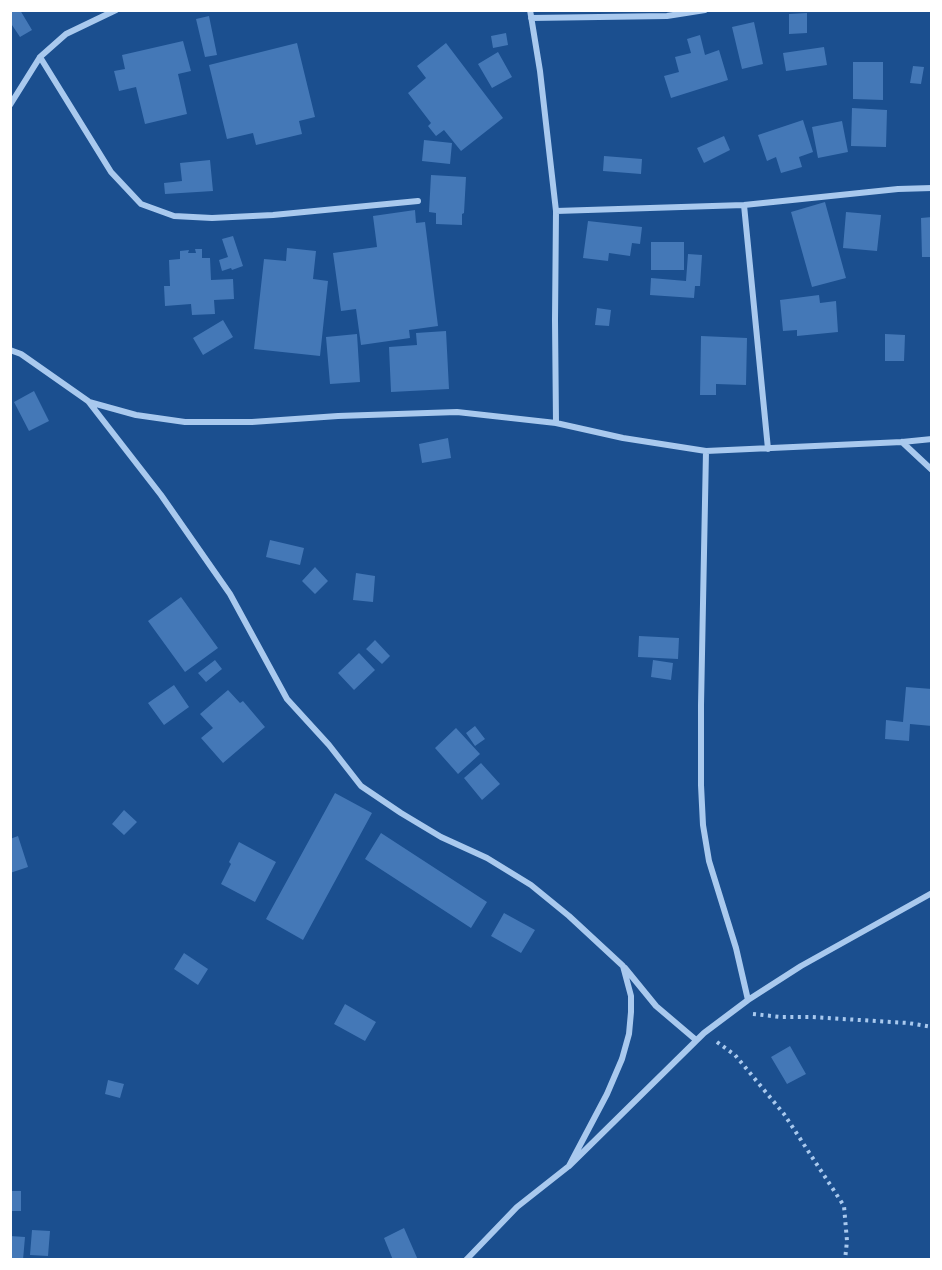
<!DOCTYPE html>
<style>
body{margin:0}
#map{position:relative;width:942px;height:1270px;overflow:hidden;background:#1b4f8f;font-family:"Fira Sans",sans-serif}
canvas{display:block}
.frame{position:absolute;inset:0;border:12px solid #fff;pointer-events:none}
</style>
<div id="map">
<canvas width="942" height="1270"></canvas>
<div class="frame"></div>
</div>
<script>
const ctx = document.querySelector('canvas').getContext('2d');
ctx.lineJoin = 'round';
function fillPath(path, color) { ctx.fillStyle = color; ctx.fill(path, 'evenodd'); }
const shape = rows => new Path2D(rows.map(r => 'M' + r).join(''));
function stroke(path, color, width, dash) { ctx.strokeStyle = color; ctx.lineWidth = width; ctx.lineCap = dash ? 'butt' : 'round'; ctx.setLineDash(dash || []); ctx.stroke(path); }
fillPath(shape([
 [10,10,20,10,32,30,20,37,10,22],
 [807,13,807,33,789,34,789,14],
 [209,16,217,55,205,57,196,19],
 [754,22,763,64,742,69,732,27],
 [506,33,508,45,493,48,491,36],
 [700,35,705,55,719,50,728,80,671,98,664,76,679,72,675,57,691,53,687,39],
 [183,41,191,71,178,74,187,114,145,124,136,87,119,91,114,71,125,69,122,55],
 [297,43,315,117,299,121,302,134,256,145,253,133,227,139,209,65],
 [446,43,503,118,461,151,444,130,436,136,428,126,431,123,408,93,426,78,417,66],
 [824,47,827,65,786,71,783,53],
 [498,52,512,77,492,88,478,64],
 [853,62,883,62,883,100,853,99],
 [913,66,924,67,921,84,910,83],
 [852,108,887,110,886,147,851,146],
 [803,120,813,152,799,157,802,167,781,173,776,157,767,161,758,135],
 [842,121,848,152,818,158,812,127],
 [724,136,730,150,704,163,697,148],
 [424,140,452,143,450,164,422,161],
 [604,156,642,159,641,174,603,171],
 [210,160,213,191,165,194,164,183,182,181,180,163],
 [431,175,466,177,464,213,462,214,462,225,436,224,436,213,429,212],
 [825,202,846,278,812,287,791,212],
 [415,210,416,223,425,222,438,326,409,330,410,338,361,345,356,309,341,311,333,253,377,247,373,216],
 [846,212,881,215,877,251,843,248],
 [932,217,932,257,922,257,921,218],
 [588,221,642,227,640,244,632,243,630,256,609,253,608,261,583,258],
 [233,236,243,266,232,270,231,268,222,271,219,260,228,257,222,239],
 [651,242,684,242,684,270,651,270],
 [287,248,316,251,313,279,328,281,320,356,254,349,264,259,286,261],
 [195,249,202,249,202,258,210,258,211,280,233,279,234,299,214,300,215,314,192,315,191,304,165,306,164,286,170,286,169,260,180,259,180,251,189,250,188,253,196,253],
 [688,254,702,255,700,286,695,286,694,298,650,295,651,278,686,281],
 [819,295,820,303,836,301,838,332,797,336,797,330,783,331,780,300],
 [597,308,611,310,609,326,595,325],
 [223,320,233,337,203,355,193,338],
 [446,331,449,389,391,392,389,347,417,345,416,333],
 [357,334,360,382,330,384,326,337],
 [885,334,905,335,904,361,885,361],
 [701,336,747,338,746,385,716,384,716,395,700,395],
 [34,391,49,421,29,431,14,402],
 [448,438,451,458,422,463,419,444],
 [270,540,304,548,300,565,266,557],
 [315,567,328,581,315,594,302,581],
 [356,573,375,576,373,602,353,600],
 [181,597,218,648,185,672,148,621],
 [639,636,679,638,678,659,638,657],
 [375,640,390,656,382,664,366,649],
 [359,653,375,670,354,690,338,673],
 [215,660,222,669,206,682,198,673],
 [653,660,673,663,671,680,651,677],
 [174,685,189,707,164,725,148,703],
 [906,687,932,689,932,726,910,724,909,741,885,739,886,720,903,722],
 [228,690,240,703,243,701,265,727,223,763,201,738,213,728,200,714],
 [475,726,485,739,475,746,466,733],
 [456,728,480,754,458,774,435,748],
 [481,763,500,784,482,800,464,778],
 [335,793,372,813,303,940,266,919],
 [124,810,137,822,124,835,112,824],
 [381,833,487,902,471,928,365,859],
 [18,836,28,867,10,873,10,839],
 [239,842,276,862,255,902,221,884,231,864,229,862],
 [504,913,535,930,521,953,491,936],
 [184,953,208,969,198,985,174,969],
 [345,1004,376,1022,365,1041,334,1024],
 [790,1046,806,1074,787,1084,771,1057],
 [108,1080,124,1084,120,1098,105,1094],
 [10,1191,21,1191,21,1211,10,1211],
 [404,1228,418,1260,393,1260,384,1238],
 [32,1230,50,1231,48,1256,30,1255],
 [10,1236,25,1237,23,1260,10,1260]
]), '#4478b7');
stroke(shape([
 [753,1014,781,1017,811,1017,908,1023,932,1027],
 [717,1042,735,1055,784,1114,844,1206,847,1241,845,1260]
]), '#a9c9ee', 4, [3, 4.5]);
stroke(shape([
 [530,10,540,71,556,211,555,320,556,423],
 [531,18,667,16,705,10],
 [40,57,111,172,141,204,174,216,212,218,273,215,418,201],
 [10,105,40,57,66,34,116,10],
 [744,205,768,449],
 [556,211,744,205,898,189,932,188],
 [10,350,21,354,88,401,161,495,230,594,287,699,329,745,361,786,401,813,441,837,487,858,531,885,569,916,623,966,631,996,631,1012,629,1034,622,1059,607,1094,569,1166],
 [89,402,136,415,185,422,252,422,338,416,457,412,556,423,623,438,706,451,902,442,932,439],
 [902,442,932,470],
 [706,451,701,705,701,785,703,825,709,861,736,948,748,1000],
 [625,968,656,1006,696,1040],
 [466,1260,517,1207,569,1166,704,1033,748,1000,801,966,932,893]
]), '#a9c9ee', 6);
</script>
